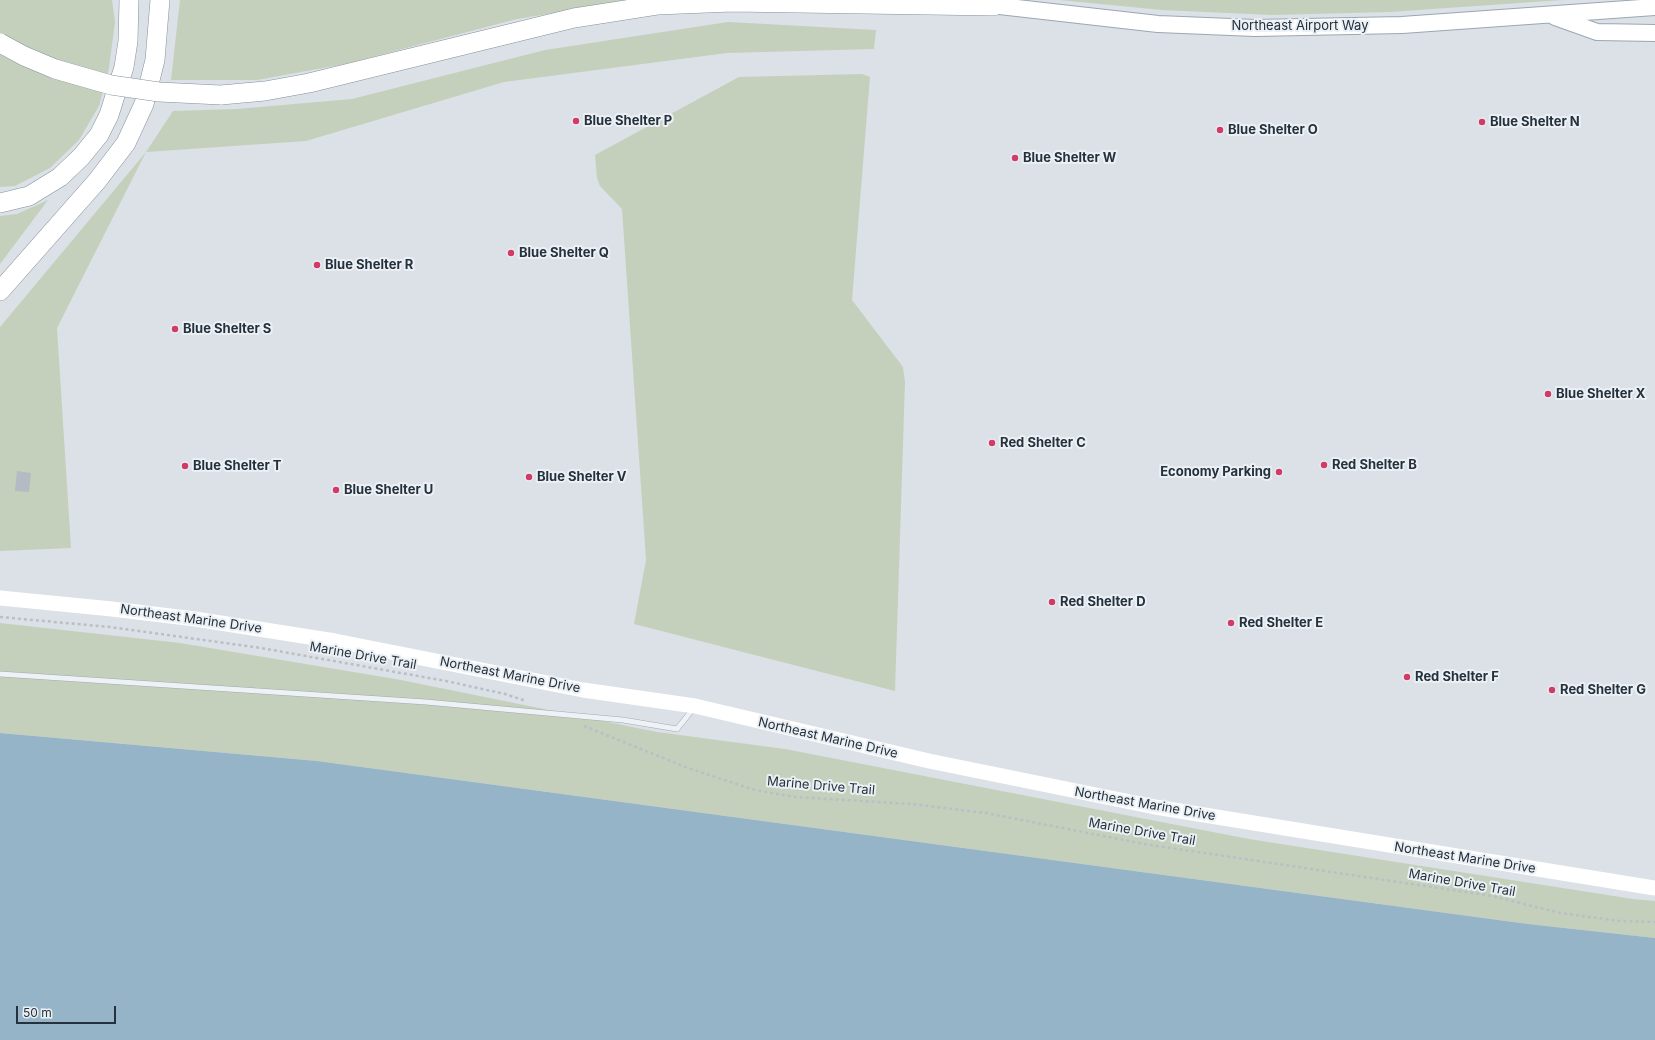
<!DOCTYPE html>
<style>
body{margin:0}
#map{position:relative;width:1655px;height:1040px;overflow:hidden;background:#dbe1e6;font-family:Inter,sans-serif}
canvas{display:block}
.scale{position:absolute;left:16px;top:1006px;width:100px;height:18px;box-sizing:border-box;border:2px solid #25313c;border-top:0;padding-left:5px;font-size:12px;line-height:14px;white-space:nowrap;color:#25313c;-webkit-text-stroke:3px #ebf0f4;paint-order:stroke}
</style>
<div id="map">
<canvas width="1655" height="1040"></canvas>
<div class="scale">50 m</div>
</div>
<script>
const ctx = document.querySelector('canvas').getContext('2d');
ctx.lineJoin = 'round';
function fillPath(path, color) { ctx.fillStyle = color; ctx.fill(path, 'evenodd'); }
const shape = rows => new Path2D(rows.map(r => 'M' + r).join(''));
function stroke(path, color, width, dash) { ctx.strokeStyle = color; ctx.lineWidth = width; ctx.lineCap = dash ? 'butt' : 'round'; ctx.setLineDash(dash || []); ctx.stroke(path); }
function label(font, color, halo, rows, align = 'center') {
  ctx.font = font + ' Inter,sans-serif'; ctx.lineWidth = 4; ctx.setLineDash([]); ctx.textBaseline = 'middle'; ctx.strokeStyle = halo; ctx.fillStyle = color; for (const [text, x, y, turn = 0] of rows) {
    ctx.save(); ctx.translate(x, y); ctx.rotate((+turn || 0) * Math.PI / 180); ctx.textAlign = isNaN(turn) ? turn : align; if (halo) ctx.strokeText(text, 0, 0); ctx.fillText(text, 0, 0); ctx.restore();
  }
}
fillPath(shape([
 [0,0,112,0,115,22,109,68,99,106,79,140,50,168,15,186,0,187],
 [180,0,633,0,517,19,345,64,257,80,171,80],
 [1059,0,1563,0,1390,12,1272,15,1162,10],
 [728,22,876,30,874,49,727,53,504,82,306,141,146,152,57,328,71,548,0,551,0,327,146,152,173,111,237,109,352,99,545,50],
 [862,74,870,77,852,300,903,367,905,382,895,691,634,624,646,560,622,209,600,186,597,178,595,155,739,77],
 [48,200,0,264,0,216,17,214],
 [0,623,180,643,401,680,657,732,785,749,1249,839,1633,899,1655,901,1655,938,1528,924,317,761,0,733]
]), '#c4d0bc');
fillPath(shape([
 [0,733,317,761,1528,924,1655,938,1655,1040,0,1040]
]), '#95b4c8');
fillPath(shape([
 [576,117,580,120,575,125,572,122],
 [1481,117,1486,121,1482,126,1477,122],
 [1220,126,1224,131,1219,135,1215,130],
 [1016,154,1020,159,1015,163,1011,158],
 [511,248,515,252,510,257,507,253],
 [318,261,321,264,317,269,313,266],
 [176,325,179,328,175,333,171,330],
 [1549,390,1553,395,1548,399,1544,394],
 [993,438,997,444,992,448,988,443],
 [1325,460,1329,466,1324,470,1320,464],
 [186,462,189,465,184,470,181,467],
 [17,471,31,473,29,492,15,491],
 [530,473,533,476,529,481,525,478],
 [337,486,340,489,336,495,332,491],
 [1053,598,1057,603,1052,607,1048,602],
 [1232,619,1235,623,1230,627,1227,623],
 [1407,673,1411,677,1406,680,1403,677],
 [1554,685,1557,688,1552,692,1549,688]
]), '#b3bbc3');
const lane = shape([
 [0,674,426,702,623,720,677,729,693,709]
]);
const primary = shape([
 [982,4,1158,24,1255,28,1402,25,1655,7],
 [1555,17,1597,32,1655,33]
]);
const highway = shape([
 [221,95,265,91,309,83,574,18,657,5,732,2,994,6],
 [0,203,29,196,60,177,81,157,99,135,109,115,124,67,128,41,129,0],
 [0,291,97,181,126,143,144,104,155,60,160,0]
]);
stroke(lane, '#a1a9b0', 6);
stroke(primary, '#9ba7b2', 18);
stroke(highway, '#83919d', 20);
stroke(shape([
 [0,617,110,627,261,648,446,681,505,694,526,701],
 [584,726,688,768,755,790,795,797,911,804,986,813,1144,844,1492,896,1560,913,1620,921,1655,922]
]), '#babfc5', 2.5, [3, 3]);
stroke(lane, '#eef1f5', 5);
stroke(shape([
 [0,598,112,609,195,619,335,641,583,690,695,706,929,761,1155,807,1655,888]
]), '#fff', 15);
stroke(primary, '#fff', 16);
stroke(highway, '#fff', 19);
const highwayBridge = shape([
 [0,43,24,56,55,69,111,85,159,92,221,95]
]);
stroke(highwayBridge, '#83919d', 20, []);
stroke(highwayBridge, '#fff', 19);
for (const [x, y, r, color] of [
 [576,121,4,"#d03c66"],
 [1482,122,4,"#d03c66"],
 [1220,130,4,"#d03c66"],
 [1015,158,4,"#d03c66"],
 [511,253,4,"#d03c66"],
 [317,265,4,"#d03c66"],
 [175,329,4,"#d03c66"],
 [1548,394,4,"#d03c66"],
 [992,443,4,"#d03c66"],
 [1324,465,4,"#d03c66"],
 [185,466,4,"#d03c66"],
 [1279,472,4,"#d03c66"],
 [529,477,4,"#d03c66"],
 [336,490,4,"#d03c66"],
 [1052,602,4,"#d03c66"],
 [1231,623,4,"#d03c66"],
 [1407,677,4,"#d03c66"],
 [1552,690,4,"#d03c66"]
]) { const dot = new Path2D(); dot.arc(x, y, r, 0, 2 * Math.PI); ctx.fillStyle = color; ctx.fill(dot); stroke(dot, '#ebf0f4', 1.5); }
label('13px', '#25313c', '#ebf0f4', [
 ["Northeast Airport Way",1300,26],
 ["Northeast Marine Drive",191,619,8],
 ["Marine Drive Trail",363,656,10],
 ["Northeast Marine Drive",510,675,11],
 ["Northeast Marine Drive",828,738,13],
 ["Marine Drive Trail",821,786,5],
 ["Northeast Marine Drive",1145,804,10],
 ["Marine Drive Trail",1142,832,10],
 ["Northeast Marine Drive",1465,858,9],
 ["Marine Drive Trail",1462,883,10]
]);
label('bold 13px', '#25313c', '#ebf0f4', [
 ["Blue Shelter P",584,121],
 ["Blue Shelter N",1490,122],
 ["Blue Shelter O",1228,130],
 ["Blue Shelter W",1023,158],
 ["Blue Shelter Q",519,253],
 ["Blue Shelter R",325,265],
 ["Blue Shelter S",183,329],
 ["Blue Shelter X",1556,394],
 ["Red Shelter C",1000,443],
 ["Red Shelter B",1332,465],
 ["Blue Shelter T",193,466],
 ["Economy Parking",1271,472,"right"],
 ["Blue Shelter V",537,477],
 ["Blue Shelter U",344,490],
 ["Red Shelter D",1060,602],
 ["Red Shelter E",1239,623],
 ["Red Shelter F",1415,677],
 ["Red Shelter G",1560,690]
], 'left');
</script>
